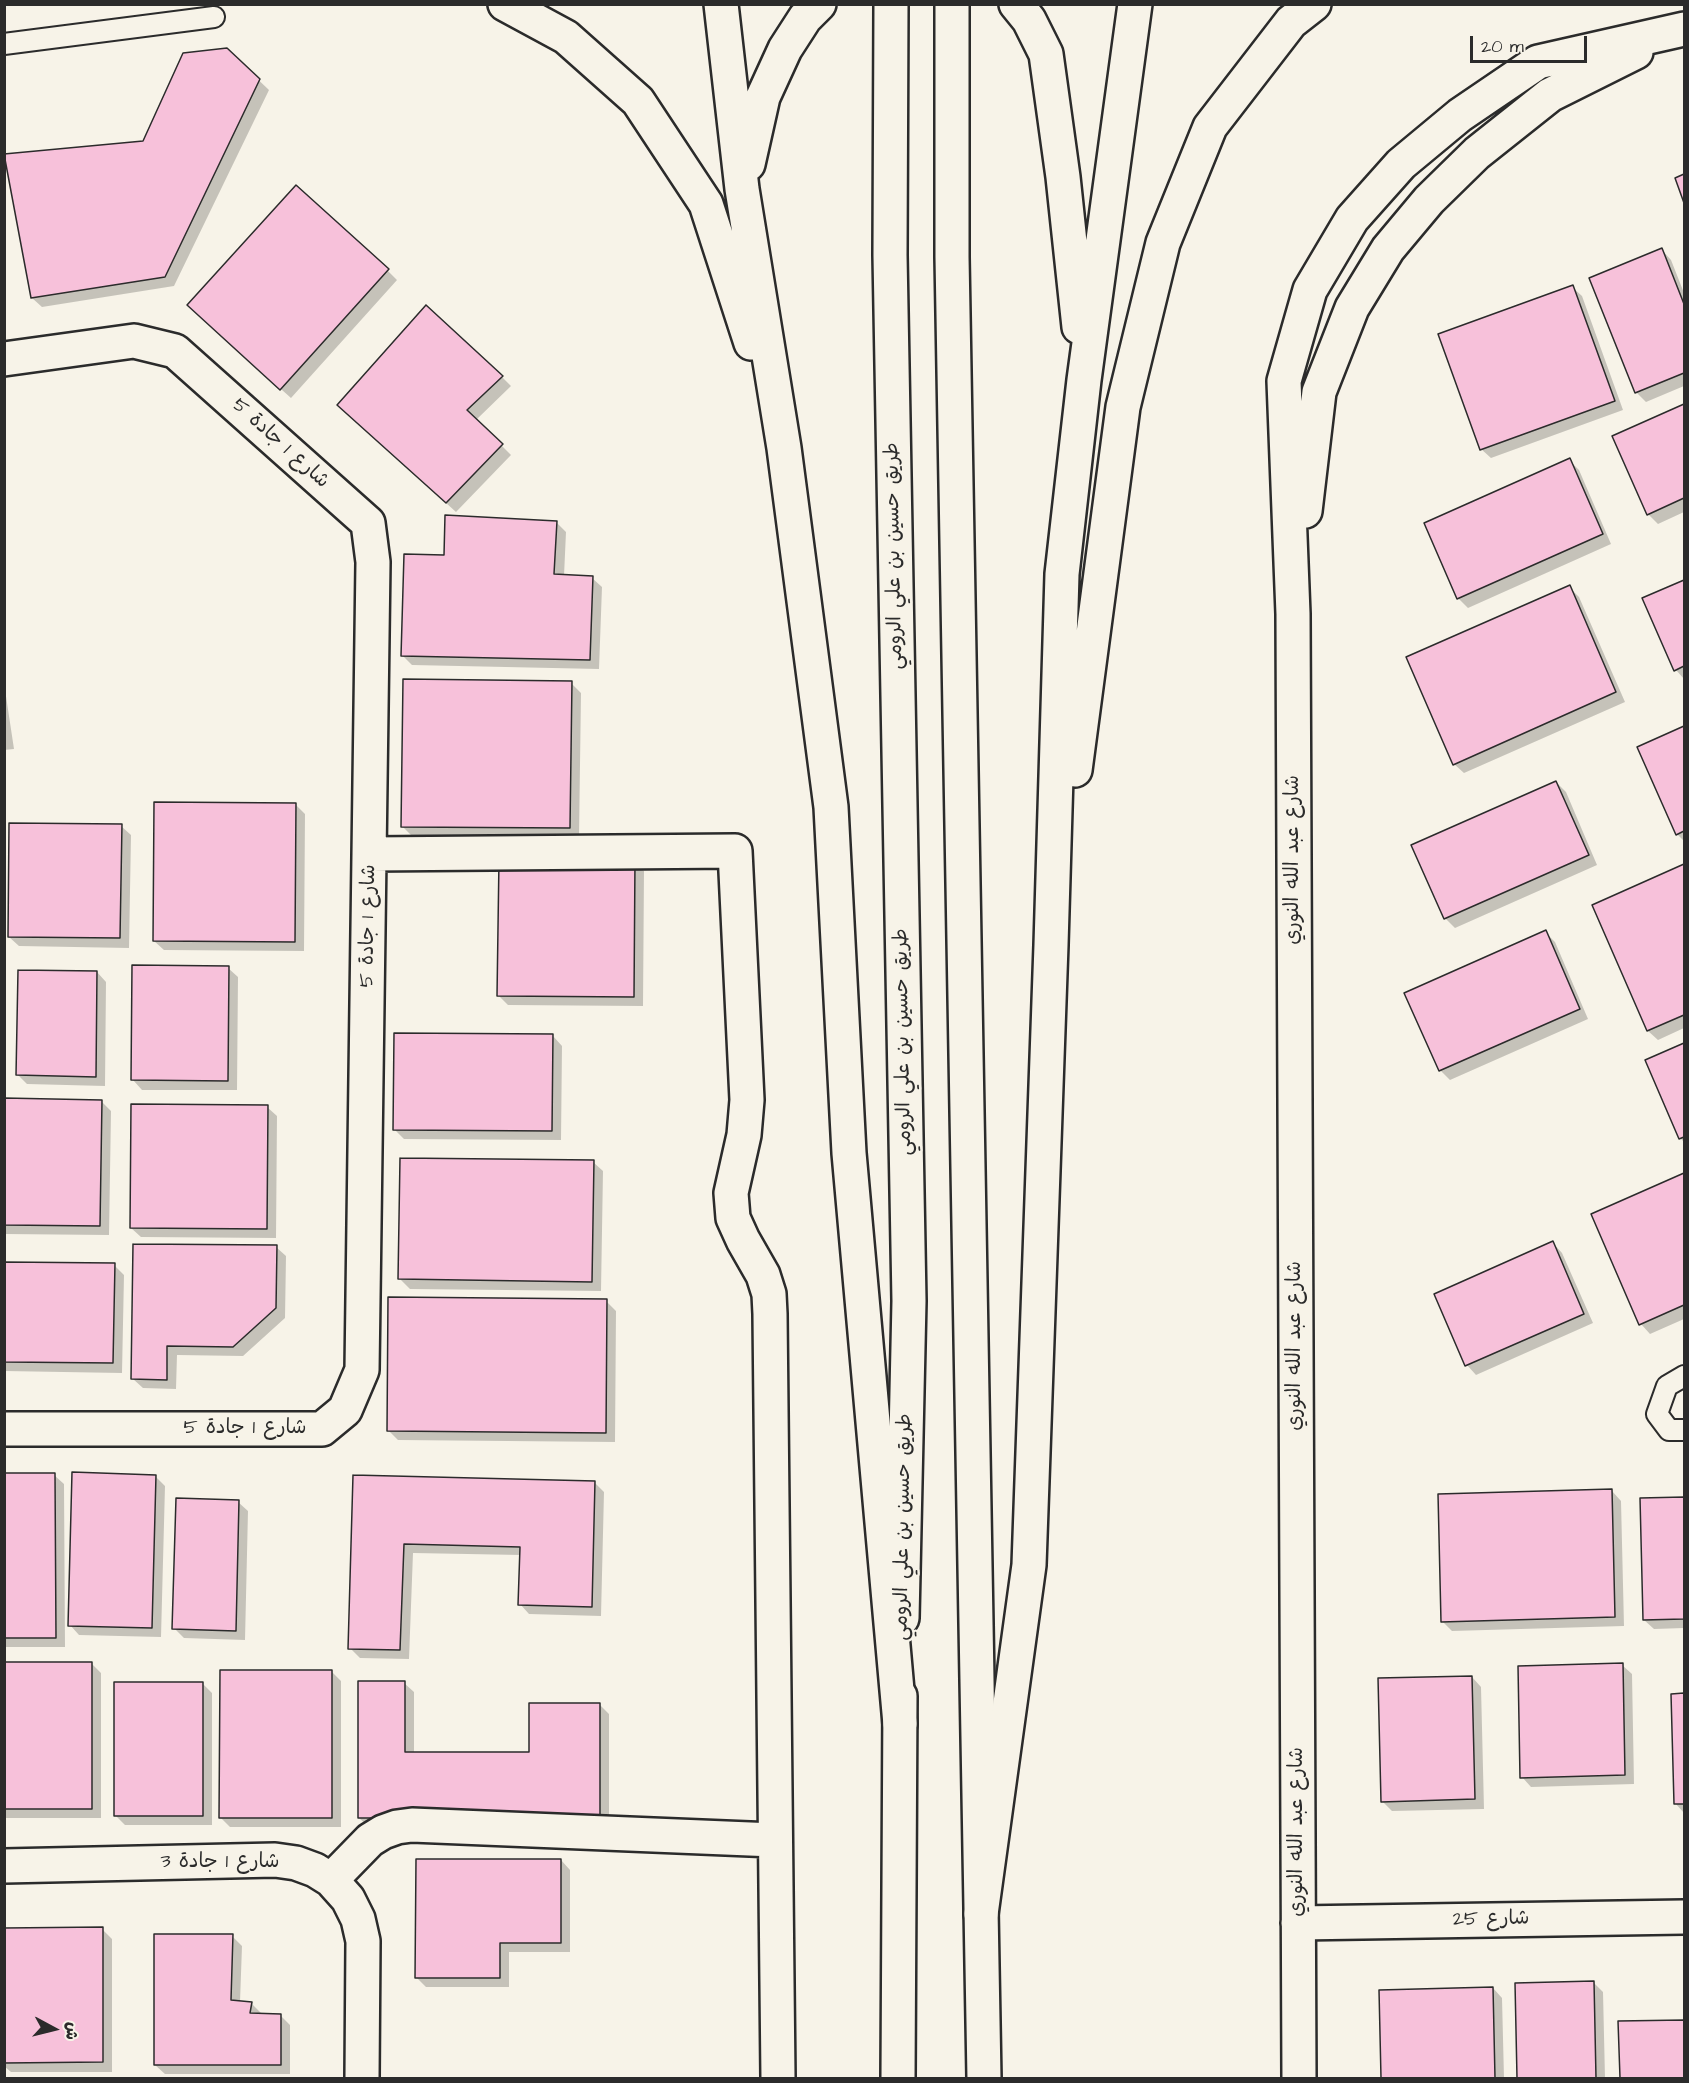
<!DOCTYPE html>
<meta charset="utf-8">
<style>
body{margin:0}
#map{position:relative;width:1689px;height:2083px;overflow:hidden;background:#f7f3e8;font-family:"Architects Daughter","Playpen Sans Arabic",sans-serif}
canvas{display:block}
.frame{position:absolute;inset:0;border:6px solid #2b2b2b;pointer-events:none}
.north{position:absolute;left:24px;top:1999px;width:60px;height:60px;-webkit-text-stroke:4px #f7f3e8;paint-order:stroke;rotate:97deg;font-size:16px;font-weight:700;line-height:24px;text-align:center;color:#2b2b2b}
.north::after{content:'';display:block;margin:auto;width:21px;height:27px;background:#2b2b2b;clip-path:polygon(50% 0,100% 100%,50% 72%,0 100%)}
.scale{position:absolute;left:1470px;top:36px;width:117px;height:27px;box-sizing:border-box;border:3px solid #2b2b2b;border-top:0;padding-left:8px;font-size:18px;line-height:21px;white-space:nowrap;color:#2b2b2b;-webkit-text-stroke:4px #f7f3e8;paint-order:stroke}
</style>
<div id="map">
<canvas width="1689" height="2083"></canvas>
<div class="frame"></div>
<div class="north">ش</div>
<div class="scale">20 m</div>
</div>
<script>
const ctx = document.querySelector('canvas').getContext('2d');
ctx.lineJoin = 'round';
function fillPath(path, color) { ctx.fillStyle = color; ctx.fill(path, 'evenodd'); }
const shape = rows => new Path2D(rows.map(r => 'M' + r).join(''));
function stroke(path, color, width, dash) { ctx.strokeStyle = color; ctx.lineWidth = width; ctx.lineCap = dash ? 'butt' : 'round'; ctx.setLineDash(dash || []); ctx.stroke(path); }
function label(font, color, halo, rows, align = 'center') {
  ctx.font = font + ' "Architects Daughter","Playpen Sans Arabic",sans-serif'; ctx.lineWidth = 4.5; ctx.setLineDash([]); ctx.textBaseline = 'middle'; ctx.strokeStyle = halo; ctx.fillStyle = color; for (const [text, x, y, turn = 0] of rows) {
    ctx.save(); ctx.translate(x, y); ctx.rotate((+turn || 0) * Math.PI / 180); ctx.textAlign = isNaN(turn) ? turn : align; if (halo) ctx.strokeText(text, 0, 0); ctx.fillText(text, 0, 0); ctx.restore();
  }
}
fillPath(shape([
 [227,50,269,90,174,286,42,307,32,298,144,142],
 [1662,250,1671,260,1684,293,1684,386,1646,402,1636,392],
 [388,271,397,280,291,398,198,315],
 [1572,287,1582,296,1623,410,1491,458,1481,449],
 [502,377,511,386,476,420,511,455,456,512,348,414],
 [1684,406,1684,512,1658,524,1648,514,1614,437],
 [1569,460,1579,470,1611,544,1468,608,1458,598],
 [556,522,566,532,564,576,592,578,602,587,599,669,412,665,402,655,445,557],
 [1684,581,1684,679,1676,670,1644,599],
 [1569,587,1579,597,1625,702,1464,773,1454,764],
 [4,683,14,749,4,750],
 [571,683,581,693,579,837,412,836,402,826],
 [1684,727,1684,841,1677,834,1639,747],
 [1556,782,1566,792,1597,865,1455,928,1445,918],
 [295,804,305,814,304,951,164,950,154,941],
 [121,826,131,835,129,948,19,946,9,937],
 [634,861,644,871,643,1006,508,1005,498,995],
 [1684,866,1684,1028,1658,1040,1648,1031,1594,906],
 [1545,932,1555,942,1588,1019,1450,1080,1440,1070],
 [228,968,238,977,237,1090,142,1090,133,1080],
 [97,972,106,982,105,1086,27,1084,18,1075],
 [553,1036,562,1046,561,1140,404,1139,394,1129],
 [1684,1044,1684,1142,1680,1138,1647,1061],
 [4,1100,101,1101,111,1111,109,1235,4,1234],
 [267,1107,277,1116,276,1238,141,1237,131,1228],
 [593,1162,603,1171,601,1291,410,1289,400,1279],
 [1684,1175,1684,1319,1650,1334,1641,1324,1593,1215],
 [1553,1243,1562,1253,1593,1323,1476,1375,1467,1365,1436,1295],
 [134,1246,276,1247,286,1256,285,1318,243,1356,177,1355,176,1389,143,1388,133,1379],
 [4,1264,114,1265,124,1275,122,1373,4,1371],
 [606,1301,616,1311,615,1442,398,1440,388,1430],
 [4,1475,54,1475,64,1484,65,1647,4,1647],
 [155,1476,165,1486,161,1637,79,1635,70,1625],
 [354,1476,595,1483,604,1492,601,1616,529,1614,520,1604,521,1555,413,1553,409,1659,360,1658,350,1648],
 [1612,1491,1621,1501,1624,1626,1452,1631,1442,1621],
 [1684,1498,1684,1628,1654,1629,1644,1620,1642,1499],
 [238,1502,248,1511,245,1640,184,1638,174,1628],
 [91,1663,101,1673,101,1818,4,1818,4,1664],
 [1622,1665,1632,1674,1634,1784,1531,1787,1522,1777],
 [331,1671,341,1681,341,1827,230,1827,221,1818],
 [1472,1677,1481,1687,1484,1809,1392,1811,1382,1801],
 [202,1683,212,1693,212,1825,125,1825,115,1815],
 [404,1683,414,1692,414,1753,530,1753,599,1704,609,1714,609,1827,369,1827,359,1818],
 [1672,1695,1684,1695,1684,1813,1675,1803],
 [561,1860,570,1870,570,1952,509,1952,509,1987,426,1987,417,1978],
 [4,1929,102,1929,112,1939,112,2072,11,2072,4,2066],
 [232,1936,242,1946,240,2002,251,2003,261,2013,261,2015,280,2015,290,2025,290,2074,165,2074,155,2065],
 [1593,1982,1603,1992,1605,2078,1519,2078,1517,1984],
 [1493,1988,1502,1998,1504,2078,1382,2078,1380,1991],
 [1684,2021,1684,2078,1621,2078,1620,2023]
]), '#0003');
const building = shape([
 [227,48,260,79,165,277,31,298,4,154,143,141,183,53,227,48],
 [1684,174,1684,203,1675,178,1684,174],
 [296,185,389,269,280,390,187,305,296,185],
 [1662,248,1684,304,1684,373,1635,393,1589,278,1662,248],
 [1573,285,1615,401,1480,450,1438,334,1573,285],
 [426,305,503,376,467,410,503,444,446,503,337,405,426,305],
 [1684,404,1684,498,1647,515,1612,436,1684,404],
 [1570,458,1603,534,1457,599,1424,523,1570,458],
 [445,515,557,521,554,574,593,576,590,660,401,656,404,554,444,555,445,515],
 [1684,580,1684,666,1674,671,1642,598,1684,580],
 [1570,585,1616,692,1453,765,1406,657,1570,585],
 [403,679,572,681,570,828,401,827,403,679],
 [1684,726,1684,831,1676,835,1637,747,1684,726],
 [1556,781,1589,855,1444,919,1411,845,1556,781],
 [154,802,296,803,295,942,153,941,154,802],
 [9,823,122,824,120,938,8,937,9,823],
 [499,859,635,860,634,997,497,996,499,859],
 [1684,864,1684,1015,1647,1031,1592,905,1684,864],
 [1546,930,1580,1009,1439,1071,1404,993,1546,930],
 [132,965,229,966,228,1081,131,1080,132,965],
 [18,970,97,971,96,1077,16,1075,18,970],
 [394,1033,553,1034,552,1131,393,1130,394,1033],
 [1684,1043,1684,1137,1679,1139,1645,1060,1684,1043],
 [4,1098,102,1100,100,1226,4,1225,4,1098],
 [131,1104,268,1105,267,1229,130,1228,131,1104],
 [400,1158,594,1160,592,1282,398,1279,400,1158],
 [1684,1173,1684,1305,1639,1325,1591,1214,1684,1173],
 [1553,1241,1584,1314,1465,1366,1434,1294,1553,1241],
 [133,1244,277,1245,276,1308,233,1347,167,1346,167,1380,131,1379,133,1244],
 [4,1262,115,1263,113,1363,4,1362,4,1262],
 [388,1297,607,1299,606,1433,387,1431,388,1297],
 [72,1472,156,1475,152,1628,68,1626,72,1472],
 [4,1473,55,1473,56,1638,4,1638,4,1473],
 [353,1475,595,1481,592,1607,518,1605,520,1547,404,1544,400,1650,348,1649,353,1475],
 [1612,1489,1615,1617,1441,1622,1438,1494,1612,1489],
 [1684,1497,1684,1619,1643,1620,1640,1498,1684,1497],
 [176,1498,239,1500,236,1631,172,1629,176,1498],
 [4,1662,92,1662,92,1809,4,1809,4,1662],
 [1623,1663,1625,1775,1520,1778,1518,1666,1623,1663],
 [220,1670,332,1670,332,1818,219,1818,220,1670],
 [1472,1676,1475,1799,1381,1802,1378,1678,1472,1676],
 [358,1681,405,1681,405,1752,529,1752,529,1703,600,1703,600,1818,358,1818,358,1681],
 [114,1682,203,1682,203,1816,114,1816,114,1682],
 [1684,1693,1684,1804,1674,1804,1671,1694,1684,1693],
 [416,1859,561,1859,561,1943,500,1943,500,1978,415,1978,416,1859],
 [103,1927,103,2062,4,2063,4,1928,103,1927],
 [154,1934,233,1934,231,2000,252,2002,250,2013,281,2014,281,2065,154,2065,154,1934],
 [1594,1981,1596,2078,1517,2078,1515,1983,1594,1981],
 [1493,1987,1495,2078,1381,2078,1379,1990,1493,1987],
 [1684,2020,1684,2078,1620,2078,1618,2021,1684,2020]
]);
fillPath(building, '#f7c1da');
stroke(building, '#2b2b2b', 1.5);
const service = shape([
 [4,44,214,17],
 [1684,1376,1667,1386,1657,1414,1669,1430,1684,1430]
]);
const minor = shape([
 [4,359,134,341,175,351,368,523,373,562,362,1370,345,1410,322,1429,4,1429],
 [1305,511,1319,392,1352,308,1388,249,1429,200,1477,153,1550,95,1636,52],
 [370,854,735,851,747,1100,744,1135,731,1193,733,1218,743,1240,763,1275,769,1294,770,1314,778,2078],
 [4,1866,275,1860,296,1863,315,1870,331,1880,348,1899,358,1919,363,1941,362,2078],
 [331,1880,370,1840,383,1832,397,1827,412,1825,774,1840],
 [1298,1923,1684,1917],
 [1299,2078,1293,614,1284,381,1310,290,1352,219,1401,164,1460,115,1538,62,1684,29]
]);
const trunk = shape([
 [891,4,890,255,909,1301,902,1618],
 [952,4,952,257,984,2078],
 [898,2078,900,1696]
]);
const motorway = shape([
 [505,4,566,37,638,101,706,204,751,343],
 [721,4,742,189,784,448,831,807,849,1153,900,1724],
 [1016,4,1029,20,1046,54,1063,177,1079,327],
 [748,164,763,97,785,49,805,18,819,4],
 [1075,770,1123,407,1163,243,1210,127,1291,22,1314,4],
 [981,1914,1029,1565,1051,945,1062,574,1084,380,1135,4]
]);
stroke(service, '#2b2b2b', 24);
stroke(minor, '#2b2b2b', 38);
stroke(trunk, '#2b2b2b', 38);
stroke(motorway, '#2b2b2b', 38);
stroke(service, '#f7f3e8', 20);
stroke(minor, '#f7f3e8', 33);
stroke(trunk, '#f7f3e8', 33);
stroke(motorway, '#f7f3e8', 33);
label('20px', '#2b2b2b', '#f7f3e8', [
 ["شارع 1 جادة 5",280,444,42],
 ["طريق حسين بن علي الرومي",895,556,-91],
 ["شارع عبد الله النوري",1294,860,-90],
 ["شارع 1 جادة 5",369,926,-89],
 ["طريق حسين بن علي الرومي",904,1042,-91],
 ["شارع عبد الله النوري",1296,1346,-90],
 ["شارع 1 جادة 5",245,1429],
 ["طريق حسين بن علي الرومي",904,1527,-89],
 ["شارع عبد الله النوري",1298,1832,-90],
 ["شارع 1 جادة 3",220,1863],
 ["شارع 25",1491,1920,-1]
]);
</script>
